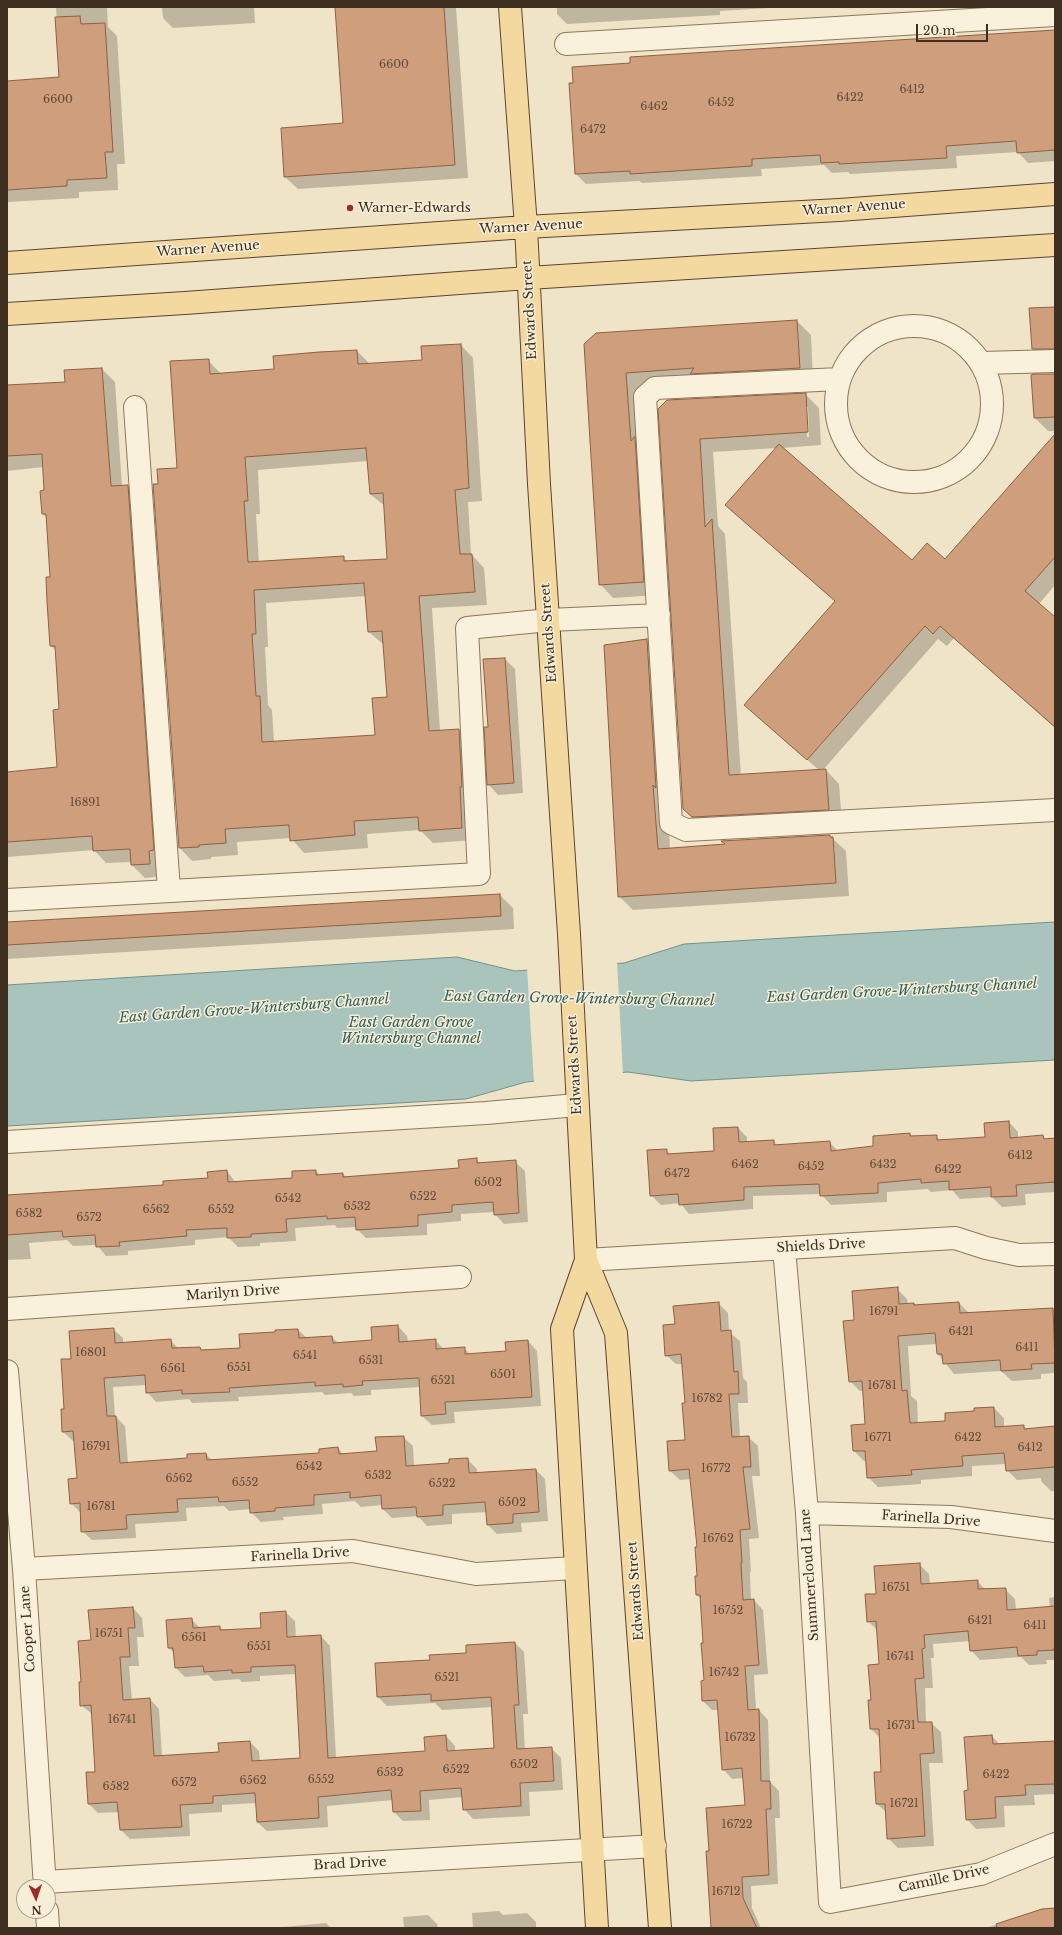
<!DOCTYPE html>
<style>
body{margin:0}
#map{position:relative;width:1062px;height:1935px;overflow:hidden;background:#f0e4c8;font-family:"Libre Baskerville",serif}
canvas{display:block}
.frame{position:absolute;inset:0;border:8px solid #3d2e20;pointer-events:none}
.north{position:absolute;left:16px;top:1879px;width:40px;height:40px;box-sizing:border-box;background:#f7eed8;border:1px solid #ada18e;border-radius:50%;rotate:177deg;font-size:11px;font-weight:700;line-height:16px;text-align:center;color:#3d2e20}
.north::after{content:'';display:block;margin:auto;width:14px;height:18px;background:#9e2a2b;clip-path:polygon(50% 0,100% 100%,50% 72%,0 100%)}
.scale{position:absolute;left:916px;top:24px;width:72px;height:18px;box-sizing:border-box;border:2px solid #3d2e20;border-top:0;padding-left:5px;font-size:12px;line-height:14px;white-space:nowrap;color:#3d2e20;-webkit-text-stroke:3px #f7eed8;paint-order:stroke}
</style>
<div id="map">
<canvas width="1062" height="1935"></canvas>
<div class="frame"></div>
<div class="north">N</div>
<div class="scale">20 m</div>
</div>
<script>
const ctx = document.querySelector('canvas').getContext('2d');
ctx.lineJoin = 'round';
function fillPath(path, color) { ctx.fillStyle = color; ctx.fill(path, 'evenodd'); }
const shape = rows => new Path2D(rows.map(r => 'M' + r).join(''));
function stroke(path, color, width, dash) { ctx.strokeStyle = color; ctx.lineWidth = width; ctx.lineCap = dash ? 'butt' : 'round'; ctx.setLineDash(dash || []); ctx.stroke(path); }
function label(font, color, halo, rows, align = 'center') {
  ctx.font = font + ' "Libre Baskerville",serif'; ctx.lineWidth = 3; ctx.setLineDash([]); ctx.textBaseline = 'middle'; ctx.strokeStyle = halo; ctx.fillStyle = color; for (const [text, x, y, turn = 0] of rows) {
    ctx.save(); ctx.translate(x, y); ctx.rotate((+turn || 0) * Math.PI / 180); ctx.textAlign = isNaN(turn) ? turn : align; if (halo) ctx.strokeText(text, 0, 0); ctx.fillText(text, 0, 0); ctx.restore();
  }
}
const water = shape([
 [1055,922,1055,1060,691,1081,628,1072,526,1082,466,1099,7,1126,7,985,457,957,515,971,624,963,684,944,1055,922]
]);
fillPath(water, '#a9c4bc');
stroke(water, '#6f938a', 1);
fillPath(shape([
 [617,961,623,1074,534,1083,527,968]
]), '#f0e4c8');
fillPath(shape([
 [56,7,107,7,108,27,117,36,125,164,117,164,118,190,79,192,79,198,7,202,7,82,60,78],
 [162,7,254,7,255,23,173,28,163,18],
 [336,7,456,7,468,178,298,189,285,177,344,124],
 [557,7,785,7,720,11,720,15,567,24,557,14],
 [1055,32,1055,161,1028,163,1018,152,956,156,957,168,850,174,848,172,832,173,824,165,761,169,762,176,642,183,639,181,586,184,576,174],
 [1055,308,1055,362,1046,362,1033,349],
 [797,321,811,335,813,382,699,382,639,386,657,595,613,598,600,584,597,334],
 [461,345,473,358,482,501,468,502,471,554,484,568,487,605,432,608,440,731,459,730,472,743,475,840,433,843,420,830,367,834,368,848,304,853,291,838,237,842,238,855,211,857,211,859,192,861,180,848,154,485,159,485,178,469,208,360,221,374,275,370,357,351,370,364,423,361],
 [368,461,370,494,385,506,388,560,348,562,343,557,259,563,256,514,260,514,258,470],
 [366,596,369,632,384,645,388,698,376,736,274,742,272,710,268,705,265,647,268,647,266,603],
 [102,369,115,382,122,487,128,486,140,499,162,876,145,878,132,865,132,862,106,863,94,850,7,857,7,773,58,768,60,710,57,651,51,646,51,578,47,519,43,514,41,492,45,491,44,467,7,471,7,386,66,382],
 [1055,374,1055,431,1048,431,1035,418,1032,376],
 [805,394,819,408,821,445,782,448,913,561,945,560,1055,436,1055,585,1039,604,1055,618,1055,728,954,638,947,646,938,639,823,770,826,770,839,784,842,823,697,823,684,809,659,410],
 [806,407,808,407,809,437,807,437],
 [777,448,726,505,836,602,759,718,819,770,741,776,725,534,718,526,713,452],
 [647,641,660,654,670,849,830,836,846,851,849,896,633,910,619,896],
 [505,659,515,669,523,793,498,795,488,784,489,728],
 [500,895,513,908,514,929,7,959,7,923],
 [1009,1122,1018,1132,1018,1138,1043,1136,1046,1140,1055,1139,1055,1192,1025,1194,1026,1205,1002,1207,992,1197,960,1199,952,1190,931,1192,928,1189,887,1192,887,1202,831,1205,821,1194,753,1196,753,1209,689,1214,680,1203,661,1205,651,1195,666,1150,671,1155,716,1152,738,1128,747,1137,747,1142,773,1141,778,1146,829,1142,838,1151,874,1147,910,1134,912,1137,936,1136,941,1141,986,1138],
 [477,1160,481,1164,515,1162,525,1171,528,1222,504,1224,495,1214,494,1212,461,1214,461,1221,427,1224,427,1235,366,1238,357,1229,356,1227,337,1228,335,1225,295,1228,296,1241,260,1243,260,1246,238,1247,228,1237,195,1240,195,1245,128,1251,128,1255,106,1256,97,1245,73,1246,67,1240,29,1243,31,1259,7,1260,7,1196,164,1186,209,1179,227,1171,236,1183,293,1179,316,1171,320,1175,343,1174,347,1178,460,1169],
 [897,1289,907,1299,908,1304,914,1304,916,1306,959,1303,969,1313,1055,1309,1055,1373,1041,1374,1041,1379,1012,1381,1001,1371,954,1374,938,1354,937,1344,908,1346,911,1396,917,1401,918,1424,947,1422,975,1412,994,1408,1004,1418,1004,1427,1023,1426,1027,1429,1055,1427,1055,1491,1051,1491,1041,1481,1041,1478,1017,1480,1007,1470,1006,1464,972,1466,972,1476,921,1480,921,1484,878,1487,868,1477,867,1461,864,1461,854,1451,866,1425,864,1391,860,1391,850,1381,855,1321],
 [719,1304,728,1313,729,1332,740,1341,743,1378,747,1382,748,1403,738,1403,740,1437,748,1437,758,1446,760,1476,752,1476,759,1538,749,1539,751,1572,750,1572,751,1600,754,1600,763,1610,768,1674,754,1675,756,1710,759,1710,768,1720,770,1782,779,1791,780,1818,775,1818,778,1884,751,1886,752,1908,761,1928,712,1928,710,1851,746,1806,744,1778,732,1779,723,1769,719,1710,712,1710,703,1701,705,1681,704,1644,701,1599,697,1595,698,1548,691,1479,680,1480,670,1471,686,1441,686,1403,683,1364,676,1364,666,1355,676,1325],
 [398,1326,407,1336,408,1342,435,1340,444,1349,464,1348,471,1355,507,1352,528,1341,537,1351,541,1406,454,1412,455,1423,432,1425,422,1416,420,1387,371,1390,371,1395,354,1396,351,1393,325,1395,322,1392,238,1397,239,1401,192,1403,189,1399,156,1402,147,1392,146,1385,113,1387,115,1416,125,1426,128,1463,188,1459,206,1454,212,1460,320,1454,338,1448,344,1455,378,1452,403,1437,413,1446,414,1466,450,1464,467,1459,477,1469,477,1474,536,1470,545,1479,548,1521,521,1523,522,1532,497,1534,488,1525,487,1512,452,1514,452,1524,427,1526,418,1516,392,1518,383,1509,383,1505,361,1507,355,1501,322,1504,323,1514,283,1517,284,1520,261,1522,251,1512,251,1509,229,1511,224,1506,186,1508,187,1521,135,1524,136,1538,92,1540,82,1531,81,1513,71,1503,78,1479,75,1441,73,1441,63,1432,72,1359,113,1329,123,1338,123,1343,170,1340,179,1349,200,1348,203,1351,241,1349,277,1333,298,1330,307,1338,332,1337,339,1344,373,1341],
 [919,1564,929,1574,930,1584,977,1581,986,1590,1005,1589,1015,1599,1016,1610,1050,1608,1049,1598,1055,1597,1055,1660,1046,1660,1047,1664,1029,1665,1021,1657,980,1660,971,1650,970,1641,933,1644,934,1658,931,1658,933,1688,925,1688,926,1723,931,1723,941,1732,943,1763,929,1763,934,1846,898,1848,888,1838,887,1813,877,1804,882,1772,880,1738,871,1729,872,1701,880,1665,878,1631,868,1621,877,1595],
 [133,1608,142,1618,144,1637,137,1637,139,1666,129,1666,132,1701,150,1699,159,1709,162,1756,220,1752,250,1742,259,1751,260,1762,301,1759,296,1674,260,1676,260,1681,242,1682,239,1679,214,1681,208,1675,185,1677,176,1668,175,1654,169,1648,191,1619,201,1629,220,1627,224,1631,262,1629,285,1612,295,1621,296,1638,321,1636,330,1646,336,1758,426,1752,446,1736,455,1746,455,1752,495,1749,493,1707,442,1710,435,1703,387,1706,378,1697,431,1660,515,1643,524,1652,528,1714,523,1714,525,1750,552,1749,561,1758,563,1790,529,1792,530,1816,473,1819,464,1809,463,1797,429,1800,430,1820,403,1821,394,1812,393,1800,327,1806,328,1827,267,1831,257,1822,256,1803,222,1805,222,1812,189,1814,190,1836,130,1839,121,1830,119,1812,98,1813,89,1804,96,1773,92,1714,81,1705,82,1683,92,1641],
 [992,1736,1000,1745,1055,1742,1055,1794,1034,1795,1035,1805,1004,1806,1005,1827,976,1829,967,1819,969,1791],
 [1055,1909,1055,1928,986,1928,1043,1910],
 [499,1911,503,1915,527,1913,536,1922,536,1928,473,1928,472,1913],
 [428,1915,437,1924,438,1928,404,1928,403,1917],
 [326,1923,331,1928,273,1928]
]), '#0003');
const building = shape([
 [335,7,444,7,455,165,284,177,281,128,343,123,335,7],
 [80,16,81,24,105,23,113,152,105,152,107,178,67,180,67,186,7,190,7,81,59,77,55,17,80,16],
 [1055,30,1055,150,1017,153,1016,141,946,146,947,158,839,164,839,162,821,163,820,155,752,159,752,166,630,174,630,171,575,174,569,83,573,83,572,67,630,63,630,57,1055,30],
 [1055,307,1055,349,1032,349,1029,308,1055,307],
 [797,320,800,368,690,374,694,368,626,373,631,441,635,436,644,582,599,585,584,344,596,333,797,320],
 [461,344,469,488,455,490,460,554,472,554,475,592,419,596,429,731,459,729,462,787,460,787,462,828,419,831,418,817,354,821,355,835,290,841,289,825,225,829,226,843,199,845,199,847,179,848,153,484,158,484,157,469,177,468,170,361,209,359,210,374,274,369,273,356,319,352,357,350,358,364,422,360,421,346,461,344],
 [366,448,370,494,383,493,387,559,344,561,344,556,248,562,244,501,248,501,245,457,366,448],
 [364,583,368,632,382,631,387,697,372,698,375,735,262,742,260,696,256,696,252,634,256,634,254,590,364,583],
 [102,368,111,486,128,485,154,850,149,851,150,864,131,865,130,849,93,851,92,836,7,842,7,772,57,767,53,710,59,709,55,646,50,646,47,602,46,577,50,577,46,514,42,514,40,491,44,490,42,454,7,456,7,385,65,382,64,370,102,368],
 [1034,374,1055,374,1055,417,1034,418,1031,375,1034,374],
 [806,393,808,432,700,439,705,527,712,519,729,775,826,769,829,810,692,817,683,809,658,409,667,400,806,393],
 [1055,434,1055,557,1025,591,1055,617,1055,727,940,626,933,634,925,626,807,760,744,705,835,601,725,505,779,444,912,560,927,543,945,559,1055,434],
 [647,639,656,788,653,785,658,849,725,844,721,841,830,835,830,837,833,837,836,883,618,897,604,645,647,639],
 [505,658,514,783,487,785,484,727,488,727,483,659,505,658],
 [500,894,501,916,7,945,7,922,500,894],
 [1009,1121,1010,1138,1043,1135,1044,1139,1055,1138,1055,1182,1016,1185,1017,1196,991,1197,991,1187,949,1190,949,1181,921,1183,921,1179,878,1183,878,1193,820,1196,819,1184,744,1187,744,1200,679,1205,678,1194,650,1196,647,1150,667,1149,667,1154,714,1151,713,1128,738,1127,739,1142,774,1140,774,1145,830,1141,831,1151,873,1146,873,1136,910,1133,910,1136,937,1135,937,1140,985,1137,984,1123,1009,1121],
 [477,1158,477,1163,516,1160,519,1213,494,1215,493,1202,452,1205,452,1212,418,1215,418,1226,356,1230,355,1217,327,1219,327,1216,286,1219,287,1232,251,1234,251,1237,227,1238,227,1228,186,1230,187,1236,119,1242,120,1246,96,1247,95,1235,63,1237,62,1231,7,1235,7,1195,163,1185,163,1181,208,1178,207,1172,227,1170,228,1182,292,1178,292,1171,316,1170,316,1175,343,1173,343,1177,459,1168,458,1160,477,1158],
 [898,1287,899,1304,914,1303,914,1305,959,1302,960,1313,1053,1308,1055,1363,1031,1364,1032,1369,1001,1371,1000,1360,943,1364,942,1354,937,1354,935,1333,898,1336,902,1391,907,1390,910,1423,945,1421,945,1413,974,1411,974,1408,994,1407,995,1427,1024,1425,1024,1429,1055,1426,1055,1467,1006,1471,1004,1453,962,1456,963,1466,911,1470,912,1475,867,1478,865,1451,853,1451,851,1425,865,1424,862,1381,849,1382,843,1321,854,1320,852,1291,898,1287],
 [719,1302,721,1331,731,1330,734,1372,738,1371,739,1394,729,1394,732,1437,749,1436,751,1467,743,1467,750,1529,740,1530,742,1563,741,1563,743,1600,754,1599,759,1665,745,1666,748,1710,759,1709,761,1781,770,1781,771,1809,766,1809,769,1875,742,1877,743,1898,757,1928,711,1928,706,1851,709,1851,706,1808,745,1805,742,1768,722,1770,717,1700,702,1701,701,1681,704,1680,701,1643,703,1643,700,1595,696,1595,695,1576,697,1576,695,1547,697,1547,689,1469,669,1471,667,1441,685,1440,682,1403,685,1403,681,1354,665,1356,663,1325,675,1324,673,1306,719,1302],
 [398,1325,399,1342,436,1339,436,1349,465,1347,465,1354,506,1351,505,1342,528,1340,532,1397,445,1402,446,1414,421,1416,419,1378,362,1381,363,1385,343,1387,343,1384,315,1386,315,1382,229,1388,230,1392,182,1394,182,1390,146,1393,145,1375,104,1378,107,1416,116,1416,120,1463,187,1458,187,1454,206,1453,207,1460,319,1453,319,1449,338,1447,339,1454,377,1451,375,1437,404,1436,406,1466,449,1463,449,1459,468,1458,469,1473,536,1469,539,1512,513,1514,513,1523,487,1525,485,1502,443,1505,443,1515,417,1517,416,1507,382,1509,381,1495,350,1498,350,1492,314,1495,314,1505,275,1508,275,1511,250,1513,249,1500,219,1502,218,1497,177,1499,178,1512,126,1515,127,1529,81,1532,80,1503,70,1504,68,1479,77,1478,73,1431,62,1432,61,1409,64,1409,61,1359,71,1359,69,1331,114,1328,115,1343,171,1339,172,1348,200,1347,201,1350,240,1348,239,1334,275,1332,275,1330,298,1329,299,1338,332,1336,333,1343,372,1340,371,1327,398,1325],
 [920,1563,921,1584,978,1580,978,1589,1006,1588,1007,1610,1055,1606,1055,1642,1054,1650,1037,1651,1037,1655,1018,1656,1017,1647,970,1651,968,1631,924,1635,925,1648,922,1649,924,1678,915,1679,918,1722,932,1722,934,1753,920,1754,925,1836,887,1839,885,1804,876,1804,874,1772,881,1772,879,1729,870,1729,868,1700,871,1700,868,1665,879,1664,876,1621,867,1622,865,1594,876,1594,874,1566,920,1563],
 [133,1607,135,1628,128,1628,130,1657,120,1657,123,1700,150,1698,154,1756,219,1752,218,1743,250,1741,252,1761,300,1758,295,1665,251,1667,251,1672,232,1673,232,1670,204,1672,203,1666,175,1668,173,1648,168,1648,166,1620,192,1618,193,1628,220,1626,220,1630,261,1628,260,1613,286,1611,287,1637,321,1635,328,1758,425,1751,424,1737,446,1735,447,1751,494,1748,491,1697,431,1701,431,1694,377,1697,375,1663,430,1660,429,1655,466,1653,466,1645,515,1642,519,1705,514,1705,517,1749,552,1747,554,1781,520,1783,521,1806,463,1810,461,1788,420,1791,421,1811,393,1812,391,1790,318,1797,319,1818,257,1822,255,1793,213,1796,213,1803,180,1805,182,1827,120,1830,117,1802,88,1804,86,1772,95,1772,91,1705,80,1706,79,1682,81,1682,78,1641,91,1640,88,1610,133,1607],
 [992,1735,993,1744,1055,1741,1055,1784,1025,1785,1026,1795,995,1797,996,1818,966,1820,964,1791,968,1790,964,1737,992,1735],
 [1055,1908,1055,1928,997,1928,996,1924,1042,1909,1055,1908]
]);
fillPath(building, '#cf9f7d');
stroke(building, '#8d5f41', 1);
const minor = shape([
 [566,44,1055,15],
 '836 404a78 78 0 1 1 156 0a78 78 0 1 1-156 0Z',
 [982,363,1055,361],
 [839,379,655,388,645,397,671,823,686,830,1055,810],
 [135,407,169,890],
 [7,900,479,874,467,628,549,620,659,615],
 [7,1142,486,1113,577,1105],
 [784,1248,807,1513,830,1902,981,1874,1055,1844],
 [586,1260,955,1238,986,1248,1019,1255,1055,1254],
 [7,1309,460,1277],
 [7,1371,24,1569,45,1887],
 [807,1513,951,1517,1055,1531],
 [24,1569,353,1551,476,1574,574,1568],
 [44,1882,655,1846],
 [47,1911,48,1928]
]);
const major = shape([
 [510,7,526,227,539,484,569,934,586,1260,616,1333,660,1928],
 [7,263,526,227,839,210,1055,194],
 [7,314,185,303,528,278,1055,245],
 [586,1260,562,1329,597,1928]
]);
stroke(minor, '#8d765c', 24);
stroke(major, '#5b4430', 24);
stroke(minor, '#faf1dc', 22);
stroke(major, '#f3d9a0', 22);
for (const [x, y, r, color] of [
 [350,208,4,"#9e2a2b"]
]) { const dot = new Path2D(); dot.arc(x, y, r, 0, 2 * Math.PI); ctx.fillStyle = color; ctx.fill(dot); stroke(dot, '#f7eed8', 1.5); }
label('11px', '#624a37', null, [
 ["6600",394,65],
 ["6412",912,90],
 ["6422",850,98],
 ["6600",58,100],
 ["6452",721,103],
 ["6462",654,107],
 ["6472",593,130],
 ["16891",85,803],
 ["6412",1020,1156],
 ["6462",745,1165],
 ["6432",883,1165],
 ["6452",811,1167],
 ["6422",948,1170],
 ["6472",677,1174],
 ["6502",488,1183],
 ["6522",423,1197],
 ["6542",288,1199],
 ["6532",357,1207],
 ["6562",156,1210],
 ["6552",221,1210],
 ["6582",29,1214],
 ["6572",89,1218],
 ["16791",884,1312],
 ["6421",961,1332],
 ["6411",1027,1348],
 ["16801",91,1353],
 ["6541",305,1356],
 ["6531",371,1361],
 ["6551",239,1368],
 ["6561",173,1369],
 ["6501",503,1375],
 ["6521",443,1381],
 ["16781",882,1386],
 ["16782",707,1399],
 ["16771",878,1438],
 ["6422",968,1438],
 ["16791",96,1447],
 ["6412",1030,1448],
 ["6542",309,1467],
 ["16772",716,1469],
 ["6532",378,1476],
 ["6562",179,1479],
 ["6552",245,1483],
 ["6522",442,1484],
 ["6502",512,1503],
 ["16781",101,1507],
 ["16762",718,1539],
 ["16751",896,1588],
 ["16752",728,1611],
 ["6421",980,1621],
 ["6411",1035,1626],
 ["16751",109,1634],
 ["6561",194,1638],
 ["6551",259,1647],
 ["16741",900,1657],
 ["16742",724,1673],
 ["6521",447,1678],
 ["16741",122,1720],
 ["16731",901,1726],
 ["16732",740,1738],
 ["6502",524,1765],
 ["6522",456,1770],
 ["6532",390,1773],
 ["6422",996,1775],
 ["6552",321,1780],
 ["6562",253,1781],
 ["6572",184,1783],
 ["6582",116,1787],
 ["16721",904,1804],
 ["16722",737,1825],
 ["16712",726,1892]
]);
label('13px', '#3d2e20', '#f7eed8', [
 ["Warner-Edwards",358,208]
], 'left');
label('13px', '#3d2e20', '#f7eed8', [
 ["Warner Avenue",854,208,-4],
 ["Warner Avenue",531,227,-3],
 ["Warner Avenue",208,249,-4],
 ["Edwards Street",530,310,-93],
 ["Edwards Street",549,633,-94],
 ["Edwards Street",575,1065,-93],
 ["Shields Drive",821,1246,-3],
 ["Marilyn Drive",233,1293,-4],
 ["Farinella Drive",931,1519,4],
 ["Farinella Drive",300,1555,-3],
 ["Summercloud Lane",810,1575,-94],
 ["Edwards Street",636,1591,-94],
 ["Cooper Lane",28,1629,-94],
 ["Brad Drive",350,1864,-3],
 ["Camille Drive",944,1879,-12]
]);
label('italic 14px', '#2f5d5a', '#f7eed8', [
 ["East Garden Grove-Wintersburg Channel",902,991,-3],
 ["East Garden Grove-Wintersburg Channel",579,999,1],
 ["East Garden Grove-Wintersburg Channel",254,1009,-4],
 ["East Garden Grove",411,1023],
 ["Wintersburg Channel",411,1039]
]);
</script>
